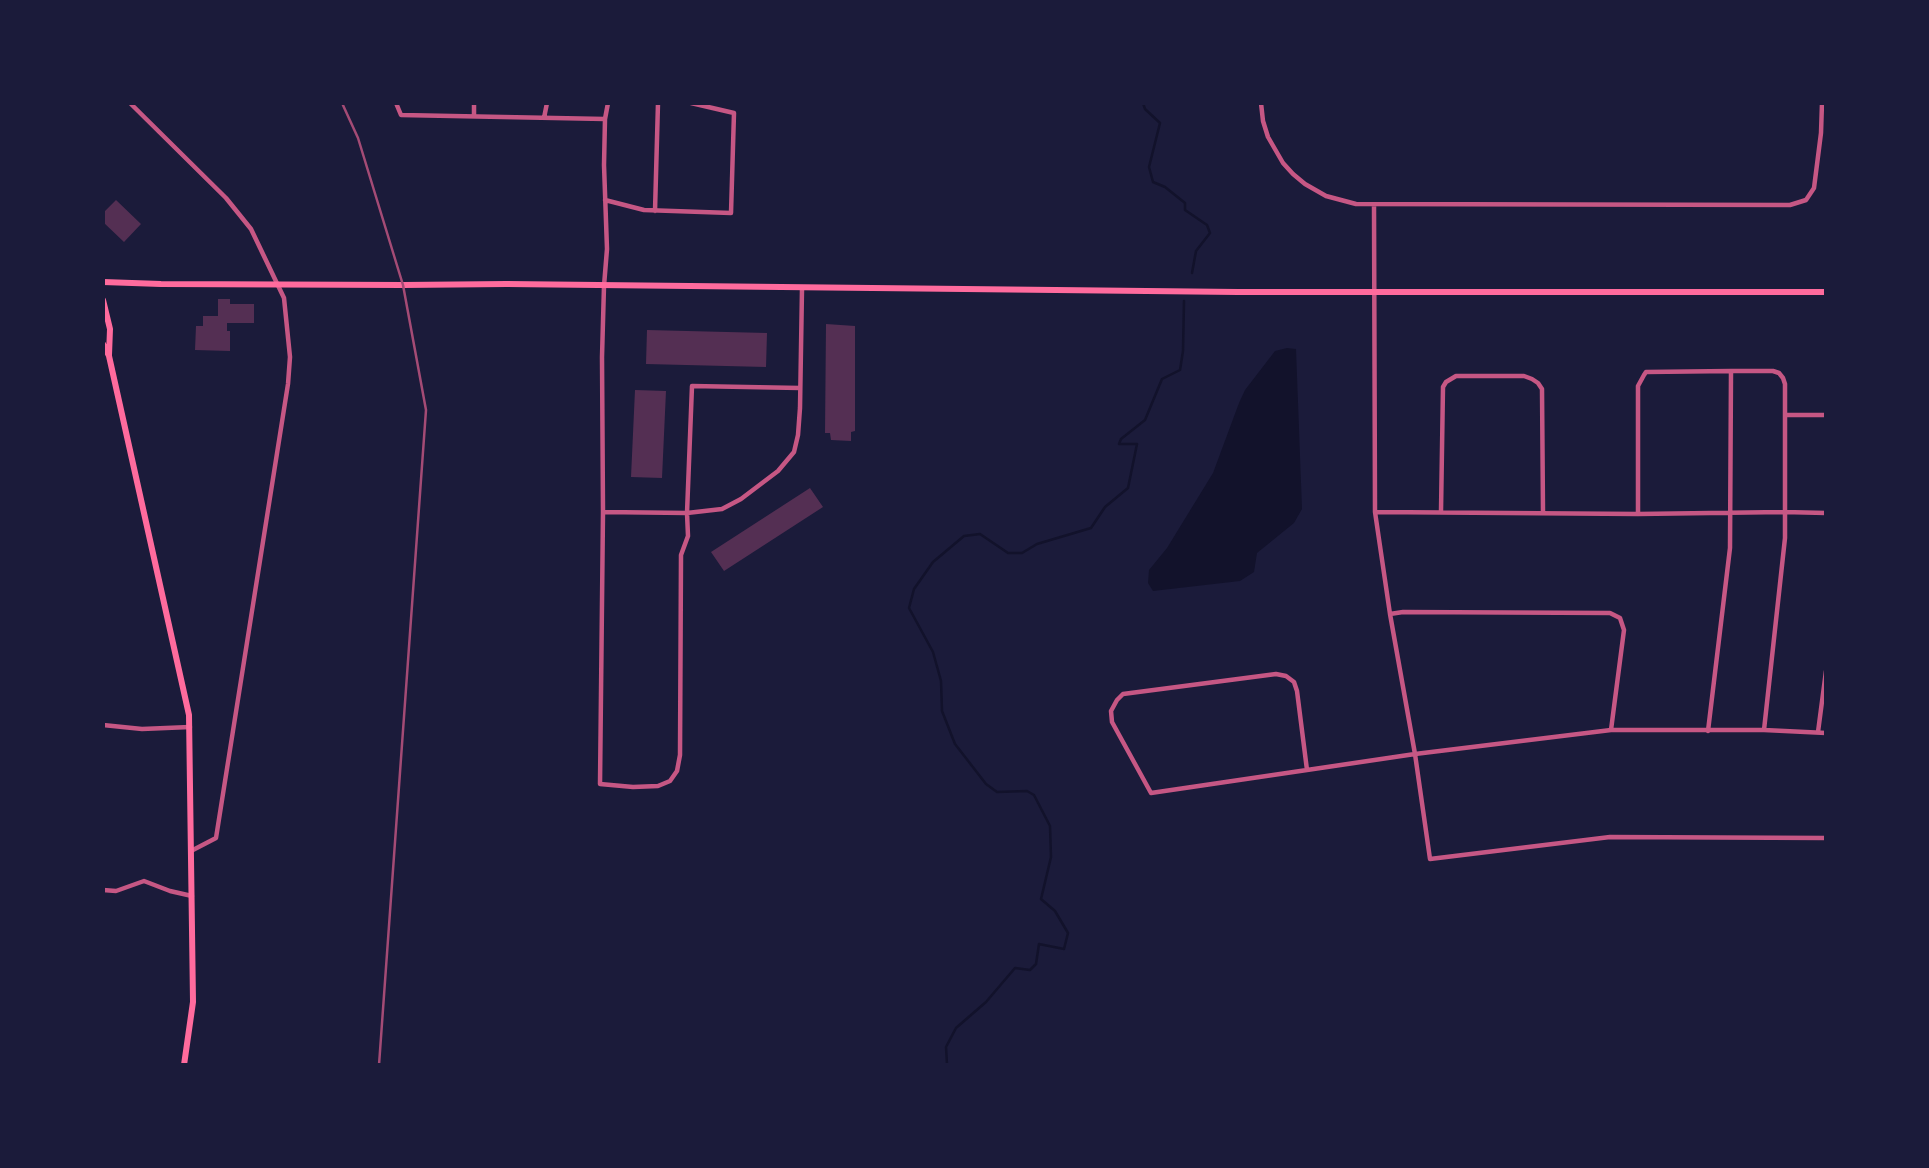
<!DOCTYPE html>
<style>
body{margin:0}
#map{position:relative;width:1929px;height:1168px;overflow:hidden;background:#1b1b3a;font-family:"Exo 2",sans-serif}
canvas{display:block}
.frame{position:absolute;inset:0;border:105px solid #1b1b3a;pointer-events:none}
</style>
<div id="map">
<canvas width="1929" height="1168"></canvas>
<div class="frame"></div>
</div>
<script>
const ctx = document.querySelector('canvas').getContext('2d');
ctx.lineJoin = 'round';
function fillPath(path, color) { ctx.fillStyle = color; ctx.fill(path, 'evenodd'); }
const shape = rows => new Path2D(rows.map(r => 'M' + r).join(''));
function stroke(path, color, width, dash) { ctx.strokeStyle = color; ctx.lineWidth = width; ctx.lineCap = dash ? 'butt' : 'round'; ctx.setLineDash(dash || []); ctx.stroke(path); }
fillPath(shape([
 [1287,348,1296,349,1302,509,1294,523,1257,553,1254,572,1240,581,1153,591,1148,583,1149,570,1167,548,1213,473,1239,403,1245,390,1275,351]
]), '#12122b');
stroke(shape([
 [1143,103,1145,109,1160,123,1149,167,1153,182,1165,187,1185,203,1185,210,1207,225,1210,233,1196,251,1192,273],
 [947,1065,946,1047,956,1028,986,1002,1015,968,1030,970,1036,964,1039,944,1064,949,1068,933,1055,911,1041,899,1051,857,1050,826,1034,795,1027,791,997,792,986,784,955,744,942,711,941,681,933,652,909,608,914,589,933,562,964,536,980,534,1008,553,1022,553,1037,544,1091,528,1105,507,1128,488,1137,444,1119,444,1121,439,1145,420,1162,379,1180,370,1183,351,1184,301]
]), '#12122b', 2.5);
fillPath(shape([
 [116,200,141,224,124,242,103,222,103,213],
 [218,299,230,299,230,304,254,304,254,323,227,323,227,331,230,331,230,351,195,350,196,326,203,326,203,316,218,316],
 [826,324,855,326,855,431,851,432,851,441,831,440,830,433,825,433],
 [647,330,767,333,766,367,646,364],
 [635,390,666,391,662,478,631,477],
 [810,488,823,507,724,571,711,552]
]), '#542f53');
stroke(shape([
 [130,103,226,198,251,229,284,298,290,357,288,384,216,838,191,851],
 [396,103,401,115,605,119],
 [608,103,605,119,604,165,607,249,604,286,602,357,603,512,600,784,633,787,658,786,670,781,677,771,680,755,681,555,688,536,687,513,692,386,800,388],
 [1261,103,1263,121,1268,137,1283,163,1293,174,1305,184,1326,196,1356,204,1790,205,1806,200,1814,188,1821,133,1822,103],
 [474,116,474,103],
 [544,118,547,103],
 [605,200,644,210,731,213,734,113,691,103],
 [1374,205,1375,512,1390,614,1415,754,1430,859,1610,837,1826,838],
 [655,211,658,103],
 [1785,415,1826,415],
 [1441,511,1443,387,1446,382,1456,376,1524,376,1532,379,1538,383,1542,389,1543,512],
 [603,512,687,513,722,509,741,499,778,471,794,452,798,435,800,408,802,289],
 [1375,512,1638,514,1784,512,1826,513],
 [1638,514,1638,386,1644,375,1646,372,1731,371,1773,371,1779,373,1783,378,1785,384,1785,538,1764,730],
 [1390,614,1403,612,1610,613,1620,618,1624,630,1611,730],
 [103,725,142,729,190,727],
 [1708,731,1730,548,1731,371],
 [1818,732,1826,671],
 [1307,770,1297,691,1294,682,1286,676,1276,674,1123,694,1117,700,1111,711,1112,722,1151,793,1307,770,1415,754,1611,730,1764,730,1826,733],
 [103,890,116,891,144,881,170,891,192,896]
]), '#c65784', 4.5);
stroke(shape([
 [103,282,161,284,403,285,507,284,1238,292,1826,292]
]), '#ff6b9d', 6);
stroke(shape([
 [103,300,110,329,109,355],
 [103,344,109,356,189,715,193,1002,184,1065]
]), '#ff6b9d', 6);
stroke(shape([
 [342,103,358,138,403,285,426,410,379,1065]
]), '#a44b75', 2.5);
</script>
